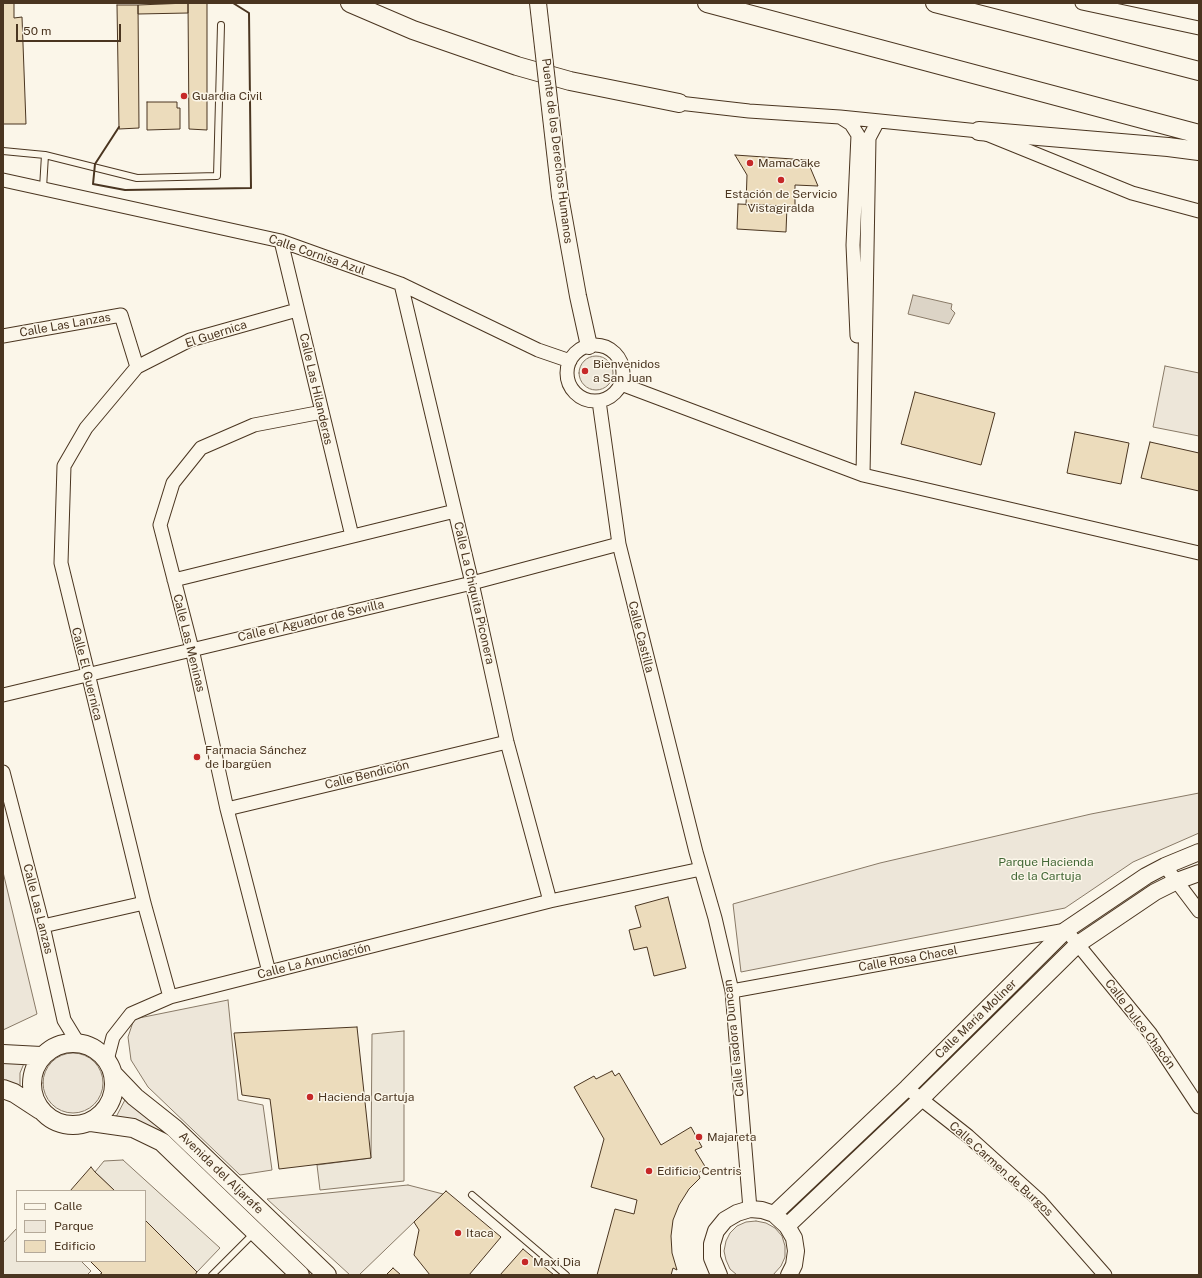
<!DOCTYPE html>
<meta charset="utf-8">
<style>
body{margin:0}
#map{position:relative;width:1202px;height:1278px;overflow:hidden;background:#fbf6e9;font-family:"Public Sans",sans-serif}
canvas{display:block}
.frame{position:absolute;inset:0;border:4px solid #4a3520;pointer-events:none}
.legend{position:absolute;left:16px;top:1190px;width:130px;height:72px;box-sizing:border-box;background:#fbf6e9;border:1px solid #b4a999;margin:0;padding:5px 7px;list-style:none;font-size:12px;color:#4a3520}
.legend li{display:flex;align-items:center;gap:8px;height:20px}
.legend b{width:20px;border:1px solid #b4a999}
.scale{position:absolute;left:16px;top:24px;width:105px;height:18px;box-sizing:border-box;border:2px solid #4a3520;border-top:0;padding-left:5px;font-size:12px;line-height:14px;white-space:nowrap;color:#4a3520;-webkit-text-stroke:3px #fbf6e9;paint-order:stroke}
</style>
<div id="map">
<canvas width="1202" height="1278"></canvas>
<div class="frame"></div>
<ul class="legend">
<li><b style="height:5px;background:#fbf6e9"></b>Calle</li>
<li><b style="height:11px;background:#ede6d9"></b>Parque</li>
<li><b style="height:11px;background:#ecdcbc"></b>Edificio</li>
</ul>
<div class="scale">50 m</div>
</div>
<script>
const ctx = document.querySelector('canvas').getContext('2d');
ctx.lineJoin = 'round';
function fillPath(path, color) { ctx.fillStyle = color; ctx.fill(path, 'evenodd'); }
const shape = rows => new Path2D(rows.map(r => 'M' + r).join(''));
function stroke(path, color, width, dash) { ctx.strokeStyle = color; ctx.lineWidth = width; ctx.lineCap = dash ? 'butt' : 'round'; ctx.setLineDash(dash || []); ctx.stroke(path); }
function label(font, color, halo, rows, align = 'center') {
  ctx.font = font + ' "Public Sans",sans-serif'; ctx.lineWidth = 3; ctx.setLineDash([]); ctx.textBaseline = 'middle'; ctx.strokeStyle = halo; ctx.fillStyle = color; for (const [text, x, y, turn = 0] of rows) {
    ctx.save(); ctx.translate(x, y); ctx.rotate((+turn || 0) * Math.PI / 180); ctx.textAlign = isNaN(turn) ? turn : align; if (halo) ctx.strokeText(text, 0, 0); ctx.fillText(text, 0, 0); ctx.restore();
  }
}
const green = shape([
 [1165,366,1199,373,1199,436,1153,427,1165,366],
 [1199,793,1199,833,1133,862,1065,908,741,972,733,904,880,863,1091,814,1199,793],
 [3,872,37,1014,3,1030,3,872],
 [228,1000,238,1100,263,1105,272,1170,240,1175,148,1087,131,1060,128,1037,134,1019,228,1000],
 '43 1083a30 30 0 1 1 60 0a30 30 0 1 1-60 0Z',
 [3,1061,25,1061,20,1073,20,1089,3,1080,3,1061],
 [127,1096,167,1132,315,1275,308,1275,224,1191,116,1117,127,1096],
 [408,1185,443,1194,359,1275,350,1275,267,1199,408,1185],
 [756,1221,766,1223,775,1228,782,1236,785,1246,785,1257,781,1266,773,1275,737,1275,730,1269,726,1260,724,1251,726,1241,730,1233,737,1226,746,1222,756,1221]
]);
fillPath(green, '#ede6d9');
stroke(green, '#887966', 1);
const parking = shape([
 '579 373a17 17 0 1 1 34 0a17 17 0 1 1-34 0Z',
 [404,1031,404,1181,320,1190,317,1165,371,1158,372,1034,404,1031],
 [123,1160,220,1248,197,1272,145,1220,145,1191,115,1191,95,1172,104,1161,123,1160],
 [17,1228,17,1261,81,1261,91,1271,87,1275,3,1275,3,1243,17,1228]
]);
fillPath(parking, '#ede7d9');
stroke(parking, '#887966', 1);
const water = shape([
 [913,295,952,304,951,309,955,313,949,324,908,314,913,295]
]);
fillPath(water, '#dcd4c6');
stroke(water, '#887966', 1);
const building = shape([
 [3,3,14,3,14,18,22,17,26,124,3,124,3,3],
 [188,3,188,13,138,14,138,5,188,3],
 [188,3,207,3,207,130,189,129,188,3],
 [117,5,138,5,139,128,119,129,117,5],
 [147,102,177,102,177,108,180,108,180,129,147,130,147,102],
 [735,155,807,160,818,186,795,185,795,207,746,205,747,175,735,155],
 [738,204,787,206,786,232,737,229,738,204],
 [915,392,995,413,981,465,901,444,915,392],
 [1075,432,1129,443,1121,484,1067,473,1075,432],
 [1150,442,1199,453,1199,491,1141,478,1150,442],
 [668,897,686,968,654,976,647,947,634,950,629,930,641,927,635,906,668,897],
 [357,1027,371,1158,279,1169,270,1099,242,1095,234,1033,357,1027],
 [612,1071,615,1076,619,1073,661,1145,691,1127,702,1147,695,1150,706,1168,698,1173,700,1178,689,1189,679,1205,673,1220,671,1236,672,1253,677,1270,673,1268,671,1275,597,1275,615,1209,634,1214,637,1200,591,1187,604,1139,574,1087,594,1076,596,1079,612,1071],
 [91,1167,95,1172,115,1191,70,1191,91,1167],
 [446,1191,501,1237,469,1275,430,1275,414,1255,419,1230,414,1222,446,1191],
 [145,1220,197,1272,195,1275,99,1275,102,1273,90,1261,145,1261,145,1220],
 [523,1249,554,1275,500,1275,523,1249],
 [393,1268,401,1275,386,1275,393,1268]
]);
fillPath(building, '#ecdcbc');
stroke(building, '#4a3520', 1);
const service = shape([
 [3,151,45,155,137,178,217,176,221,25],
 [43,188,45,155],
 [472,1195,566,1275],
 [212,1275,254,1233]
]);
const minor = shape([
 [1082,3,1199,28],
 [679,103,749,111,840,117,979,131,1132,193,1199,211],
 [840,117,851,124,858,135,853,245,857,336],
 [3,180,281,241,401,284,538,350,570,361],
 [281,241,352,536],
 [401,284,472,583,507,742,550,901],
 [3,336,121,315,137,367],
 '567 373a28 28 0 1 1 56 0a28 28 0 1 1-56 0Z',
 [621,384,863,475,1199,553],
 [599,401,619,544,696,852,715,918,732,991,750,1209],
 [863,475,869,138,878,121],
 [174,580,455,511],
 [3,695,472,583,619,544],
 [3,772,43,926,64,1020,78,1043],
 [227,809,507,742],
 [1165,866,1199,911],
 [43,926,144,903],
 [269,972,227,809,192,649,160,525,173,483,201,448,254,425,322,412],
 [732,991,1066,930,1150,1033,1199,1107],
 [170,997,144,903,61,563,64,466,86,428,137,367,190,340,297,310],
 [107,1060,113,1037,131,1014,170,997,550,901,701,869],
 [907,1088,968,1136,1039,1200,1105,1275]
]);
const tertiary = shape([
 [560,196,578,296,589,346],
 [774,1214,907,1088,1066,930,1146,876,1165,866,1199,852],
 [787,1226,921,1099,1078,944,1155,892,1177,881,1199,873],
 [719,1275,712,1258,712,1244,716,1231,725,1220,737,1213,750,1209,762,1210,774,1214,787,1226,794,1238,796,1251,794,1265,789,1275]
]);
const secondary = shape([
 [350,3,413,30,517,66,570,81,679,103],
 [707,3,1199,134],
 [935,3,1199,71],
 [979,131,1168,147,1199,151],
 '32 1084a41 41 0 1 1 82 0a41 41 0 1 1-82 0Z',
 [3,1054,41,1056],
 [113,1074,135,1097,174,1128,327,1275],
 [3,1089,14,1093,40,1110],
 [91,1122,133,1128,162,1142,300,1275]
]);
stroke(service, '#4a3520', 8);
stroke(minor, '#4a3520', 15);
stroke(tertiary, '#4a3520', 18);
stroke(secondary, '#4a3520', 20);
stroke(service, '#fbf6e9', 6);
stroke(minor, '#fbf6e9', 13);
stroke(tertiary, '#fbf6e9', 16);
stroke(secondary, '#fbf6e9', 18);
const tertiaryBridge = shape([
 [538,3,560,196]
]);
stroke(tertiaryBridge, '#4a3520', 18, []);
stroke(tertiaryBridge, '#fbf6e9', 16);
stroke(shape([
 [119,127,95,164,93,184,125,190,251,188,249,13,233,3]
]), '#4a3520', 2);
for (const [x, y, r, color] of [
 [184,96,4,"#c62828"],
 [750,163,4,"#c62828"],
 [781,180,4,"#c62828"],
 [585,371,4,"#c62828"],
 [197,757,4,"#c62828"],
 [310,1097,4,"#c62828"],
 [699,1137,4,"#c62828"],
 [649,1171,4,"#c62828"],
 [458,1233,4,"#c62828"],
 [525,1262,4,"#c62828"]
]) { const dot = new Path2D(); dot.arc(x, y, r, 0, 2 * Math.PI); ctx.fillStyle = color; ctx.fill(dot); stroke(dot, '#fbf6e9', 1.5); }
label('12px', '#4a3520', '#fbf6e9', [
 ["Guardia Civil",192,96],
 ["MamaCake",758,163],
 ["Estación de Servicio",781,194,"center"],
 ["Vistagiralda",781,208,"center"],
 ["Bienvenidos",593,364],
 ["a San Juan",593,378],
 ["Farmacia Sánchez",205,750],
 ["de Ibargüen",205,764],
 ["Hacienda Cartuja",318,1097],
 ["Majareta",707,1137],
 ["Edificio Centris",657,1171],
 ["Itaca",466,1233],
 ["Maxi Dia",533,1262]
], 'left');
label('12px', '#4a3520', '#fbf6e9', [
 ["Puente de los Derechos Humanos",557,151,83],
 ["Calle Cornisa Azul",317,255,19],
 ["Calle Las Lanzas",65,325,-10],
 ["El Guernica",216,334,-18],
 ["Calle Las Hilanderas",316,389,77],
 ["Calle La Chiquita Piconera",474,593,77],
 ["Calle el Aguador de Sevilla",311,621,-13],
 ["Calle Castilla",641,637,76],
 ["Calle Las Meninas",189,643,76],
 ["Calle El Guernica",87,674,76],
 ["Calle Bendición",367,775,-14],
 ["Calle Las Lanzas",38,909,76],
 ["Calle Rosa Chacel",908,959,-10],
 ["Calle La Anunciación",314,961,-14],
 ["Calle María Moliner",976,1019,-44],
 ["Calle Dulce Chacón",1140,1024,53],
 ["Calle Isadora Duncan",734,1038,-96],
 ["Calle Carmen de Burgos",1001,1169,42],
 ["Avenida del Aljarafe",221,1173,44]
]);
label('12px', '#436837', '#fbf6e9', [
 ["Parque Hacienda",1046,862],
 ["de la Cartuja",1046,876]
]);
</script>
